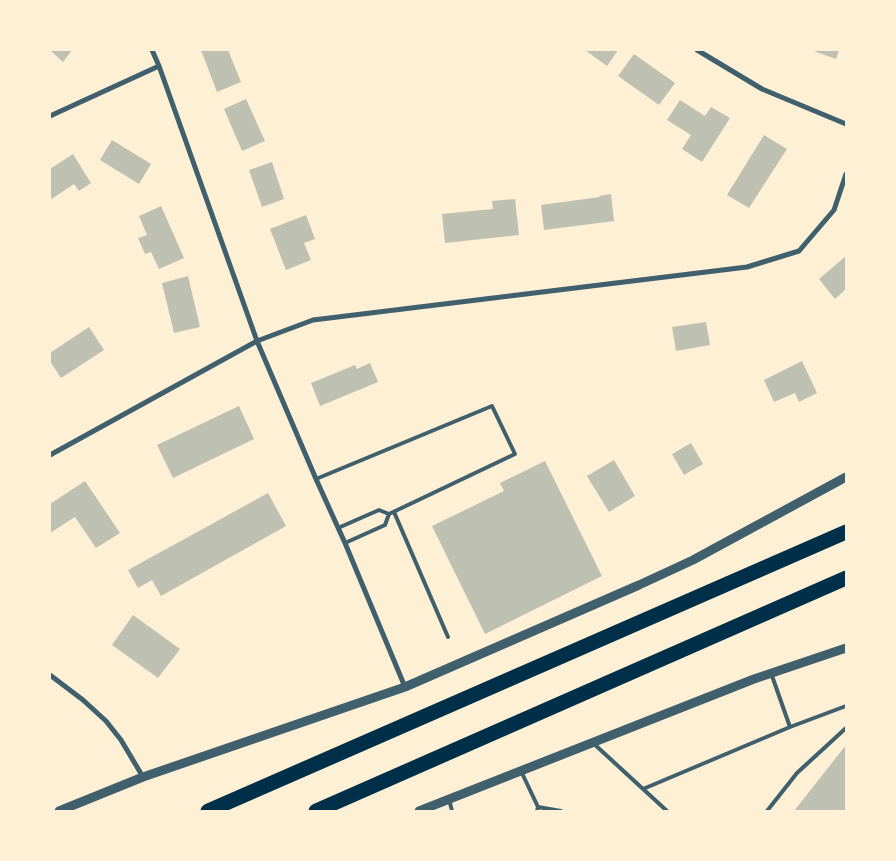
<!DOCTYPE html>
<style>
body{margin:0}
#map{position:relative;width:896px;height:861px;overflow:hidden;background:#fdf0d5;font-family:Manrope,sans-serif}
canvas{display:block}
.frame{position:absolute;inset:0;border:51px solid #fdf0d5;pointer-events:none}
</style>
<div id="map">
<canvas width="896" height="861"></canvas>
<div class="frame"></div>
</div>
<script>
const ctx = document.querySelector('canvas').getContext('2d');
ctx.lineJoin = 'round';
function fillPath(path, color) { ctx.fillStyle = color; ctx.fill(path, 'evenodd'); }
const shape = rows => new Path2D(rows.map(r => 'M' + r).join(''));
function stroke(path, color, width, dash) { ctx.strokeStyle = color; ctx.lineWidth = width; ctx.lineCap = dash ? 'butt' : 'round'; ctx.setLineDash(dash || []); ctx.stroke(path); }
fillPath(shape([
 [50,50,72,50,63,62],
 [201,50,228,50,241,82,217,92],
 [585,50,618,50,607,66],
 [811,50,839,50,836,59],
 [634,54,675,83,659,105,618,76],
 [246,99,265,141,242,151,224,109],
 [680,100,705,116,711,107,730,118,702,162,682,149,691,135,667,120],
 [764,135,787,149,749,208,727,195],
 [112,140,151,164,139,184,100,160],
 [73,154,91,183,79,191,74,184,50,200,50,169],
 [272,162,284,199,262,207,249,170],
 [611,194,614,221,544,230,541,205,600,197,599,196],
 [515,199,519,235,445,243,442,214,493,209,492,201],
 [161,206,184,258,159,269,151,252,145,254,138,238,147,235,139,216],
 [306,215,315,239,304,243,311,260,286,270,270,229],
 [846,256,846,289,835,299,819,279],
 [188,276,200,327,174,333,162,283],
 [706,322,710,345,676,351,672,327],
 [89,327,104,350,61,378,50,361,50,353],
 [802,361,817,393,799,402,795,393,774,402,764,380],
 [370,363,378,382,320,406,311,383,355,365,357,369],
 [239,406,254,439,173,478,157,445],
 [691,443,703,464,684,475,672,454],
 [614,460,635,496,609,512,587,476],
 [545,461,602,576,485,634,432,526,504,491,500,483],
 [85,481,120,533,96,548,75,517,50,533,50,504],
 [268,493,286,526,161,596,152,580,138,588,128,570],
 [133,615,180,649,158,678,112,645],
 [846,745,846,811,794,811]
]), '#bec0b2');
stroke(shape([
 [316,479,492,406,515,454,389,514,385,525,345,543],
 [394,512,448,637],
 [338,528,379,510,389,514],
 [771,673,790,727],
 [593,743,667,811],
 [521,771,538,807,537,811],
 [643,789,790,727,846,706],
 [449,799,452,811],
 [538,807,561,811],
 [767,811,797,773,846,728]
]), '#3f606c', 4);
stroke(shape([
 [152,50,159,66,257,341,316,479,345,543,405,687],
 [697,50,762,89,846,124],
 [50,116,159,66],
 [50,455,257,341,313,320,747,267,799,251,834,210,846,174],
 [50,675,83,700,106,721,121,740,143,777]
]), '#3f606c', 5);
stroke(shape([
 [59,811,143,777,405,687,639,585,693,560,846,477],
 [419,811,754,679,846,648]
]), '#3f606c', 9);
stroke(shape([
 [208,811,846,532],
 [316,811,846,578]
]), '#003049', 15);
</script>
